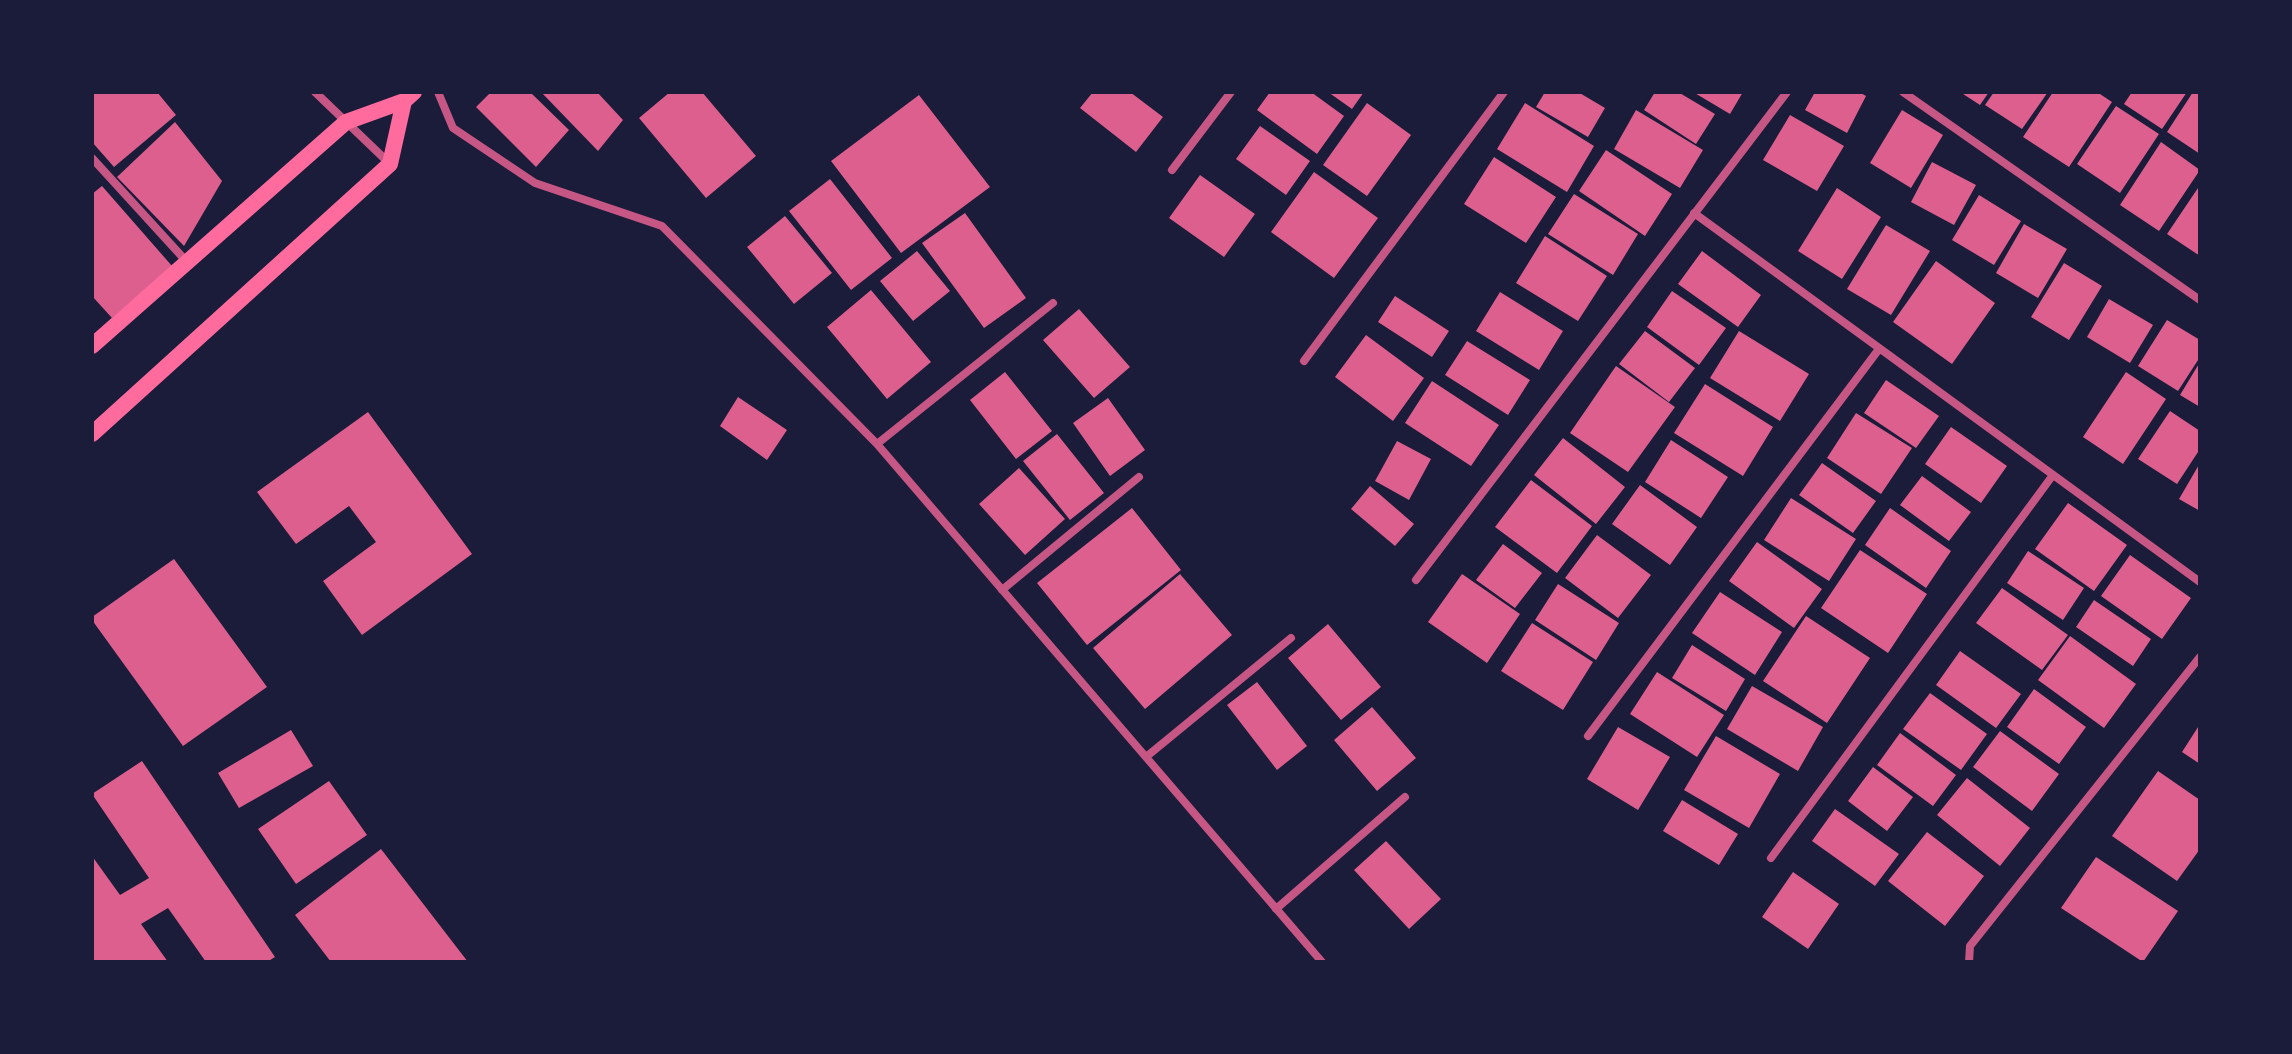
<!DOCTYPE html>
<style>
body{margin:0}
#map{position:relative;width:2292px;height:1054px;overflow:hidden;background:#1b1b3a;font-family:Mulish,sans-serif}
canvas{display:block}
.frame{position:absolute;inset:0;border:94px solid #1b1b3a;pointer-events:none}
</style>
<div id="map">
<canvas width="2292" height="1054"></canvas>
<div class="frame"></div>
</div>
<script>
const ctx = document.querySelector('canvas').getContext('2d');
ctx.lineJoin = 'round';
function fillPath(path, color) { ctx.fillStyle = color; ctx.fill(path, 'evenodd'); }
const shape = rows => new Path2D(rows.map(r => 'M' + r).join(''));
function stroke(path, color, width, dash) { ctx.strokeStyle = color; ctx.lineWidth = width; ctx.lineCap = dash ? 'butt' : 'round'; ctx.setLineDash(dash || []); ctx.stroke(path); }
fillPath(shape([
 [92,92,157,92,176,115,114,167,92,142],
 [491,92,530,92,569,130,536,167,476,107],
 [541,92,597,92,623,120,598,151],
 [670,92,702,92,756,156,706,198,639,118],
 [1093,92,1130,92,1163,117,1136,152,1080,108],
 [1270,92,1311,92,1344,116,1317,154,1257,110],
 [1328,92,1364,92,1352,109],
 [1545,92,1578,92,1605,108,1588,137,1536,107],
 [1655,92,1678,92,1715,114,1696,144,1644,110],
 [1693,92,1743,92,1730,114],
 [1815,92,1859,92,1866,96,1847,133,1805,110],
 [1960,92,1989,92,1980,105],
 [1994,92,2048,92,2022,129,1985,105],
 [2053,92,2097,92,2112,102,2069,167,2023,137],
 [2132,92,2187,92,2162,129,2124,104],
 [2193,92,2200,92,2200,154,2167,132],
 [919,95,990,187,901,253,831,161],
 [1367,103,1411,135,1367,196,1323,165],
 [1525,103,1594,146,1567,192,1497,149],
 [2116,106,2159,134,2120,193,2077,164],
 [1636,110,1703,150,1680,188,1614,149],
 [1902,110,1943,135,1911,188,1870,163],
 [1790,115,1844,146,1817,191,1763,160],
 [175,122,222,181,184,246,117,177],
 [1260,126,1310,161,1286,195,1236,159],
 [2161,142,2200,170,2159,231,2120,205],
 [1606,150,1672,194,1645,236,1579,191],
 [1494,157,1556,197,1526,243,1464,204],
 [1932,162,1976,185,1954,225,1911,202],
 [1314,172,1378,218,1334,278,1271,232],
 [1200,175,1255,214,1224,257,1169,218],
 [830,179,892,258,851,290,789,211],
 [2200,185,2200,256,2167,234],
 [102,186,172,266,112,318,92,296,92,194],
 [1837,188,1881,217,1842,279,1798,251],
 [1574,194,1638,234,1613,275,1548,234],
 [1979,195,2021,221,1994,265,1952,240],
 [965,213,1026,298,984,328,922,243],
 [785,216,832,273,794,304,747,247],
 [2024,224,2067,249,2038,298,1996,273],
 [1886,225,1930,251,1891,315,1847,289],
 [1545,236,1607,276,1578,321,1516,283],
 [917,251,950,291,913,321,880,281],
 [1702,251,1761,295,1738,327,1678,284],
 [1936,261,1995,303,1952,364,1893,322],
 [2064,263,2102,286,2069,340,2031,317],
 [871,290,931,362,887,399,827,327],
 [1672,291,1726,328,1699,365,1647,327],
 [1500,292,1563,331,1539,370,1476,331],
 [1395,296,1449,331,1432,357,1378,322],
 [2109,299,2153,325,2130,363,2087,337],
 [1079,309,1130,367,1094,398,1043,340],
 [2167,320,2200,340,2200,357,2178,391,2138,366],
 [1645,331,1695,368,1669,402,1619,364],
 [1739,331,1809,374,1780,421,1710,378],
 [1366,335,1424,378,1393,421,1335,377],
 [1467,341,1530,380,1508,415,1445,375],
 [2200,362,2200,407,2180,395],
 [1616,366,1675,407,1628,472,1570,433],
 [1005,372,1052,431,1016,459,970,400],
 [2126,372,2166,399,2123,464,2083,437],
 [1886,380,1939,416,1916,448,1864,413],
 [1432,381,1499,425,1471,466,1405,423],
 [1705,384,1773,427,1743,476,1674,433],
 [738,397,787,430,767,460,720,426],
 [1108,398,1145,450,1110,476,1073,423],
 [2170,411,2200,431,2200,449,2177,484,2138,459],
 [368,412,472,554,362,635,323,581,376,542,349,506,296,544,257,492],
 [1856,413,1912,448,1881,494,1827,458],
 [1951,427,2007,466,1981,503,1925,464],
 [1057,434,1104,493,1070,520,1023,461],
 [1563,438,1625,487,1596,524,1534,475],
 [1671,440,1728,477,1701,518,1645,482],
 [1397,441,1431,459,1409,500,1375,481],
 [1822,463,1876,501,1853,533,1799,495],
 [2200,463,2200,511,2179,499],
 [1019,468,1065,519,1025,555,979,504],
 [1922,476,1971,512,1949,541,1900,505],
 [1531,480,1592,526,1557,573,1495,527],
 [1640,485,1697,527,1670,565,1612,524],
 [1370,486,1414,524,1395,546,1351,509],
 [1791,498,1856,539,1829,581,1764,540],
 [2068,503,2127,545,2094,591,2035,549],
 [1132,508,1181,570,1087,645,1037,583],
 [1890,508,1951,551,1926,588,1865,545],
 [1597,535,1651,575,1618,618,1565,578],
 [1757,542,1822,589,1794,628,1729,581],
 [1503,544,1542,573,1515,608,1476,580],
 [1860,550,1927,594,1888,653,1821,608],
 [2028,551,2084,588,2063,620,2007,583],
 [2130,555,2191,598,2162,639,2101,596],
 [174,559,267,687,183,746,92,620,92,617],
 [1180,574,1232,635,1145,709,1093,648],
 [1462,574,1520,614,1487,663,1428,622],
 [1558,584,1619,623,1596,660,1535,620],
 [2002,588,2068,635,2042,670,1976,623],
 [1720,592,1782,632,1755,675,1692,633],
 [2094,600,2151,639,2133,666,2076,627],
 [1806,616,1870,658,1827,723,1763,681],
 [1532,623,1593,662,1563,710,1501,671],
 [1328,624,1381,687,1341,720,1288,658],
 [2070,636,2136,684,2104,728,2038,680],
 [1692,645,1745,679,1726,711,1672,678],
 [1960,651,2021,694,1996,728,1936,685],
 [1657,672,1724,715,1697,757,1630,714],
 [1257,682,1307,746,1277,770,1227,705],
 [1752,686,1823,727,1798,771,1727,729],
 [2034,689,2086,727,2059,764,2007,727],
 [1930,693,1987,734,1961,770,1903,729],
 [1372,707,1416,758,1377,791,1334,740],
 [2200,724,2200,764,2182,752],
 [1618,727,1670,757,1638,810,1587,779],
 [291,730,313,766,239,808,218,773],
 [2000,731,2059,774,2032,811,1973,767],
 [1900,733,1956,775,1933,806,1877,765],
 [1716,736,1780,774,1749,828,1684,790],
 [142,761,275,957,267,962,206,962,168,908,141,924,168,962,92,962,92,856,120,895,149,878,92,794],
 [1873,767,1913,797,1887,831,1848,801],
 [2158,771,2200,800,2200,849,2177,881,2112,836],
 [1967,778,2030,828,2000,866,1937,815],
 [329,781,367,835,296,884,258,829],
 [1682,800,1738,834,1719,865,1663,831],
 [1835,809,1899,854,1875,886,1812,841],
 [1927,832,1984,876,1945,926,1888,881],
 [1386,841,1441,899,1409,929,1354,870],
 [381,849,468,962,331,962,295,915],
 [2096,857,2178,911,2143,962,2061,908],
 [1793,872,1839,904,1808,949,1762,917]
]), '#dd5f8e');
stroke(shape([
 [315,92,389,163],
 [438,92,453,128,535,183,662,226,877,444,1322,962],
 [1903,92,2200,300],
 [92,158,187,262],
 [1172,170,1231,92],
 [1694,213,2200,582],
 [1304,361,1504,92],
 [877,444,1053,303],
 [1416,580,1787,92],
 [1002,590,1139,477],
 [1588,736,1879,349],
 [1146,757,1291,638],
 [1771,858,2053,475],
 [1276,909,1405,797],
 [1969,962,1970,946,2200,657]
]), '#c65784', 8);
stroke(shape([
 [92,346,346,122,404,101,414,92],
 [92,434,390,164,404,101]
]), '#ff6b9d', 16);
</script>
